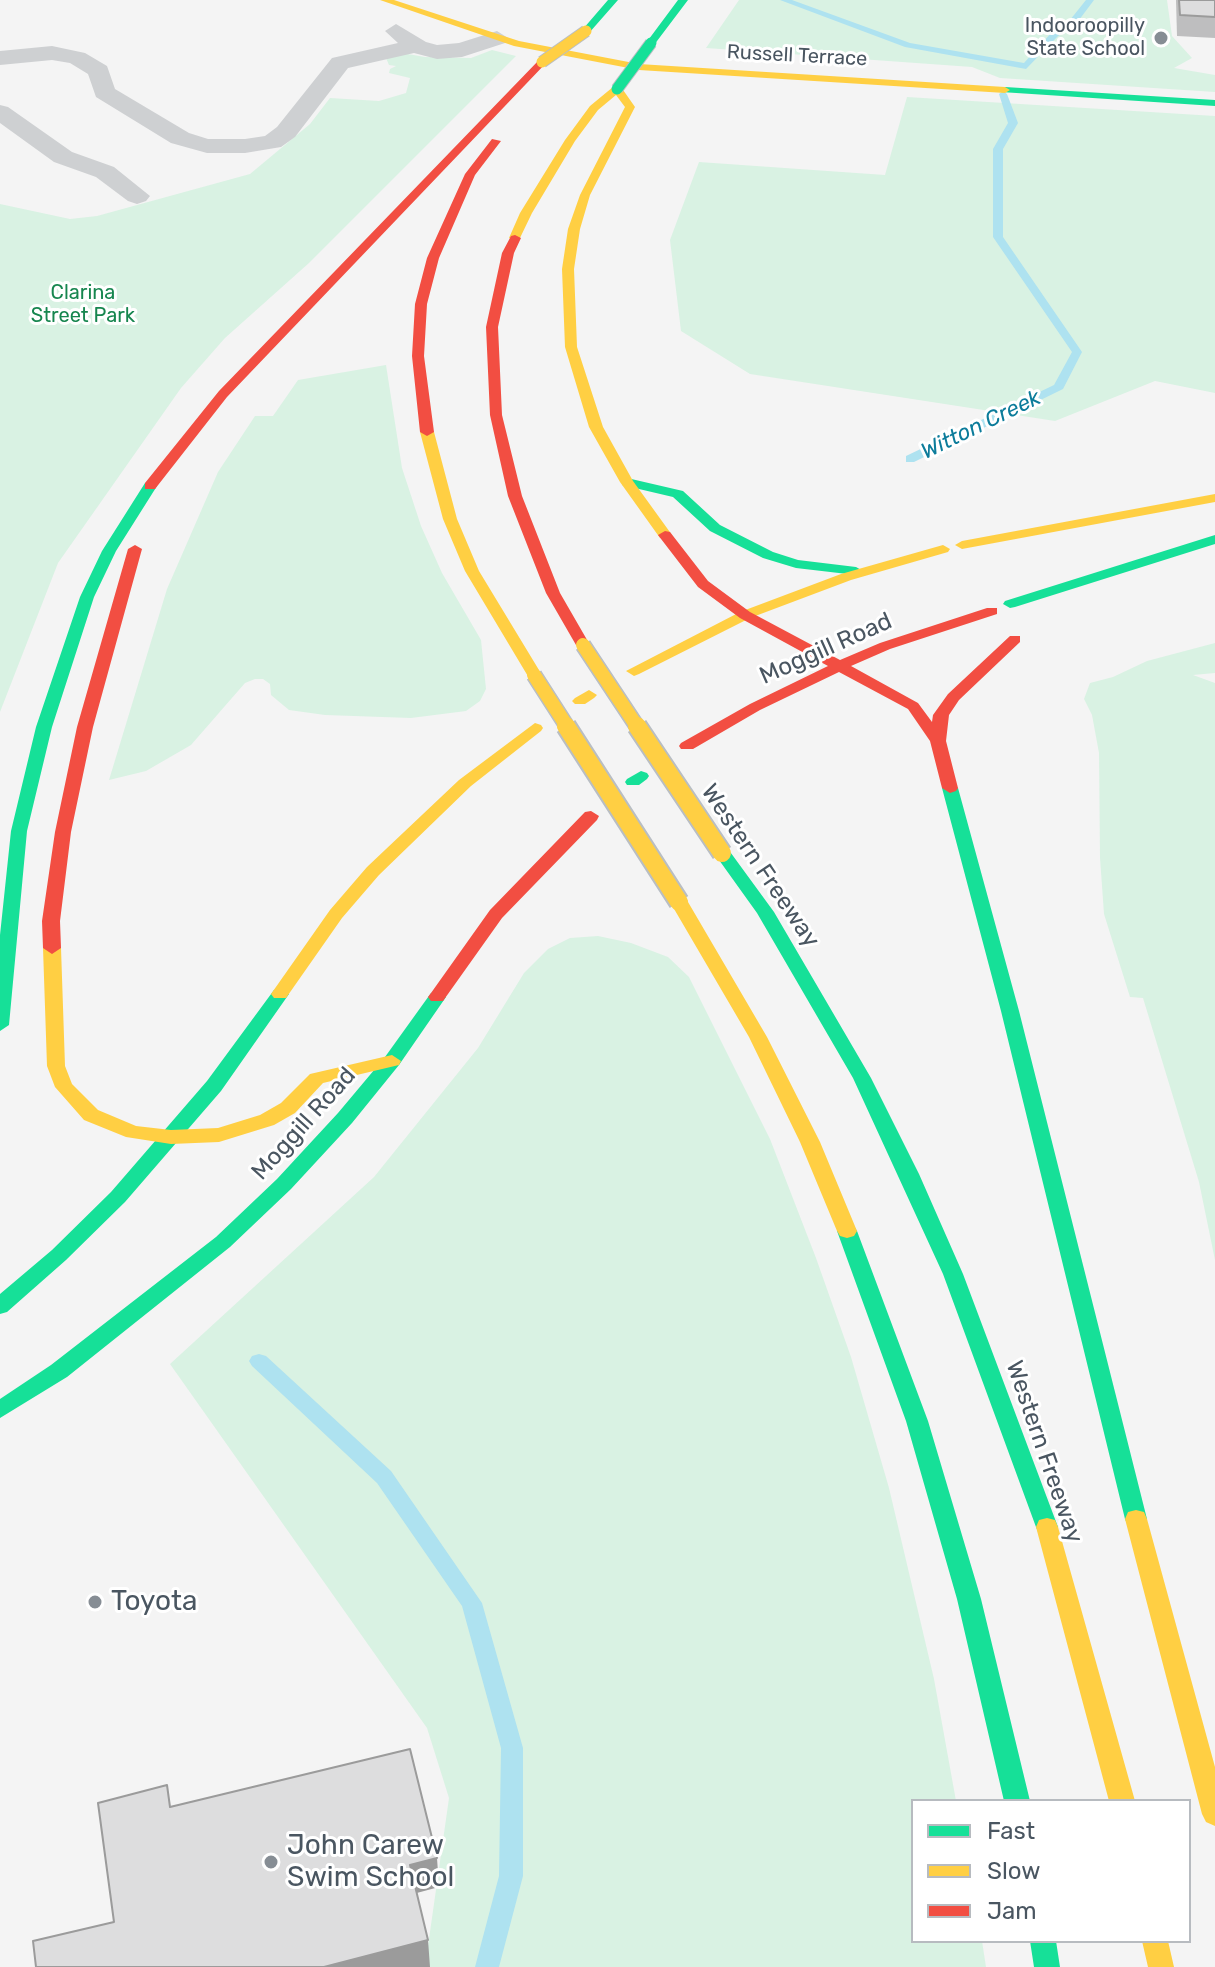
<!DOCTYPE html>
<style>
body{margin:0}
#map{position:relative;width:1215px;height:1967px;overflow:hidden;background:#f4f4f4;font-family:Rubik,sans-serif}
canvas{display:block}
.legend{position:absolute;left:911px;top:1799px;width:280px;height:144px;box-sizing:border-box;background:#fff;border:2px solid #b7bbc0;margin:0;padding:10px 14px;list-style:none;font-size:24px;color:#4a5661}
.legend li{display:flex;align-items:center;gap:16px;height:40px}
.legend b{width:40px;border:2px solid #b7bbc0}
</style>
<div id="map">
<canvas width="1215" height="1967"></canvas>
<ul class="legend">
<li><b style="height:10px;background:#16e098"></b>Fast</li>
<li><b style="height:10px;background:#ffcf43"></b>Slow</li>
<li><b style="height:10px;background:#f24e42"></b>Jam</li>
</ul>
</div>
<script>
const ctx = document.querySelector('canvas').getContext('2d');
ctx.lineJoin = 'round';
function fillPath(path, color) { ctx.fillStyle = color; ctx.fill(path, 'evenodd'); }
const shape = rows => new Path2D(rows.map(r => 'M' + r).join(''));
function stroke(path, color, width, dash) { ctx.strokeStyle = color; ctx.lineWidth = width; ctx.lineCap = dash ? 'butt' : 'round'; ctx.setLineDash(dash || []); ctx.stroke(path); }
function label(font, color, halo, rows, align = 'center') {
  ctx.font = font + ' Rubik,sans-serif'; ctx.lineWidth = 6; ctx.setLineDash([]); ctx.textBaseline = 'middle'; ctx.strokeStyle = halo; ctx.fillStyle = color; for (const [text, x, y, turn = 0] of rows) {
    ctx.save(); ctx.translate(x, y); ctx.rotate((+turn || 0) * Math.PI / 180); ctx.textAlign = isNaN(turn) ? turn : align; if (halo) ctx.strokeText(text, 0, 0); ctx.fillText(text, 0, 0); ctx.restore();
  }
}
fillPath(shape([
 [739,0,1167,0,1172,36,1192,58,1174,68,1215,75,1215,92,1000,78,972,67,706,48],
 [492,50,516,56,309,263,225,338,181,388,58,563,0,712,0,204,70,219,97,216,250,174,310,124,330,98,379,101,406,93,410,78,389,73,390,69,396,66,389,65,386,58,396,52,425,57,471,58],
 [907,97,1215,116,1215,393,1155,381,1055,421,750,374,681,331,670,240,699,162,885,175],
 [386,365,402,468,421,526,442,573,481,640,486,689,480,701,466,711,411,718,325,715,289,710,271,695,270,684,263,679,255,679,245,683,191,745,146,771,109,780,167,589,218,472,255,416,273,416,298,380],
 [1215,643,1215,673,1193,675,1215,683,1215,1260,1199,1182,1143,998,1130,997,1104,914,1100,858,1099,753,1092,715,1084,699,1090,683,1113,677,1147,661],
 [598,936,631,943,668,957,689,977,770,1139,816,1258,851,1357,889,1488,934,1679,956,1801,913,1801,913,1941,982,1941,986,1967,425,1967,449,1798,427,1728,170,1364,374,1177,478,1048,524,973,548,949,570,938]
]), '#d9f2e3');
fillPath(shape([
 [780,0,792,0,910,43,1024,63,1052,32,1070,20,1086,0,1094,0,1076,24,1058,36,1026,69,905,47,780,0],
 [1003,91,1007,94,1018,123,1003,149,1003,237,1082,352,1063,389,914,462,906,462,906,456,1054,385,1072,352,993,237,993,149,1008,123,999,94,1003,91],
 [259,1354,266,1356,391,1471,482,1603,523,1748,523,1876,499,1967,475,1967,499,1876,501,1748,462,1606,377,1483,252,1366,249,1361,252,1356,259,1354]
]), '#aee2f0');
fillPath(shape([
 [396,24,426,42,437,45,459,43,497,31,508,38,505,43,462,57,437,59,414,53,348,68,295,137,281,147,245,153,207,153,171,143,96,97,88,74,70,63,52,60,0,65,0,51,52,46,85,53,107,66,115,89,189,133,208,139,245,139,265,136,277,127,332,58,398,43,385,31,396,24],
 [0,105,8,107,72,152,114,167,150,196,146,201,137,204,128,201,96,177,54,162,0,123,0,105]
]), '#ced0d2');
fillPath(shape([
 [608,0,618,0,589,33,583,33,583,29,608,0],
 [678,0,688,0,654,45,648,45,646,43,678,0],
 [1005,87,1215,100,1215,106,1001,92,1001,88,1005,87],
 [627,478,683,491,720,525,773,552,798,560,856,567,863,571,856,575,796,568,763,558,710,531,673,497,622,485,622,479,627,478],
 [150,482,157,486,116,551,94,597,52,727,27,831,9,1025,0,1031,0,935,11,831,36,727,80,597,102,551,145,483,150,482],
 [1215,535,1215,544,1015,607,1010,608,1003,604,1005,601,1215,535],
 [641,771,647,773,649,776,647,779,639,785,627,785,625,782,627,779,641,771],
 [950,783,958,788,1019,1011,1147,1519,1144,1526,1136,1528,1128,1526,1125,1519,1001,1011,942,788,950,783],
 [722,848,728,849,774,912,871,1078,919,1174,963,1274,1058,1527,1055,1534,1047,1536,1039,1534,1036,1527,943,1274,853,1078,757,913,714,853,722,848],
 [280,988,289,994,221,1091,125,1202,66,1260,7,1312,0,1314,0,1294,52,1250,111,1192,207,1081,274,990,280,988],
 [437,991,446,997,399,1065,352,1123,291,1189,230,1247,67,1377,0,1418,0,1399,51,1365,216,1237,277,1179,338,1113,385,1057,431,993,437,991],
 [847,1224,854,1226,857,1231,928,1421,981,1599,1030,1801,1004,1801,957,1599,906,1421,837,1231,840,1226,847,1224],
 [1030,1941,1056,1941,1060,1967,1034,1967,1030,1941]
]), '#16e098');
fillPath(shape([
 [380,0,394,0,519,41,639,64,1005,87,1010,90,1005,93,639,70,514,46,380,0],
 [613,87,621,87,635,107,590,195,580,229,574,269,577,347,603,427,633,481,672,535,665,539,660,538,620,482,589,427,565,347,562,269,568,229,580,195,625,107,616,95,598,110,575,141,532,213,519,240,509,238,520,213,565,140,590,106,613,87],
 [427,428,434,432,457,519,479,571,542,675,539,678,529,678,465,571,443,519,420,432,427,428],
 [1215,494,1215,502,962,549,955,545,962,541,1215,494],
 [943,545,950,549,948,552,851,580,750,618,639,674,634,676,626,671,740,612,841,574,943,545],
 [589,690,597,695,594,698,585,704,575,704,572,701,575,698,589,690],
 [535,723,541,725,543,728,541,731,471,786,379,875,342,918,286,998,274,998,271,994,330,910,367,867,459,780,535,723],
 [679,897,688,902,767,1037,820,1142,857,1231,854,1236,847,1238,840,1236,837,1231,800,1142,749,1037,670,902,679,897],
 [52,942,61,948,65,1066,72,1084,98,1110,136,1126,171,1130,218,1128,260,1115,281,1103,310,1074,392,1055,401,1061,399,1065,323,1083,295,1113,274,1125,219,1142,171,1144,126,1137,84,1120,55,1087,47,1066,43,948,52,942],
 [1136,1510,1144,1512,1147,1519,1215,1767,1215,1826,1206,1822,1202,1814,1125,1519,1128,1512,1136,1510],
 [1047,1518,1055,1520,1058,1527,1135,1801,1109,1801,1036,1527,1039,1520,1047,1518],
 [1142,1941,1168,1941,1174,1967,1148,1967,1142,1941]
]), '#ffcf43');
fillPath(shape([
 [539,60,547,62,227,397,155,489,145,489,145,483,219,391,539,60],
 [492,139,501,141,475,175,439,258,427,304,424,356,434,432,427,436,420,432,412,356,415,304,427,258,465,174,492,139],
 [515,235,521,238,514,253,498,327,502,415,522,496,560,593,590,645,583,649,576,645,546,593,508,496,490,415,486,327,502,253,511,236,515,235],
 [665,531,670,532,708,581,750,612,840,660,880,643,987,608,997,608,997,614,890,649,851,666,918,703,932,722,933,715,948,694,1010,636,1020,636,1020,642,959,700,949,715,946,741,958,788,956,791,950,793,942,788,930,741,908,709,839,672,760,710,693,749,681,749,679,746,681,743,750,704,828,666,740,618,698,587,658,535,665,531],
 [135,545,142,549,93,727,71,832,60,921,61,948,52,954,43,948,42,921,55,832,77,727,128,549,135,545],
 [591,811,599,816,597,820,502,918,443,1001,431,1001,428,997,431,993,490,910,585,812,591,811]
]), '#f24e42');
const fastBridge = shape([
 [617,89,651,43]
]);
const slowBridgeFar2 = shape([
 [542,62,586,31]
]);
const slowBridgeFar1 = shape([
 [583,645,638,728],
 [534,675,568,728]
]);
const slowBridge = shape([
 [566,726,679,902],
 [637,726,722,853]
]);
stroke(fastBridge, '#b9bec3', 13, []);
stroke(slowBridgeFar2, '#b9bec3', 13, []);
stroke(slowBridgeFar1, '#b9bec3', 17, []);
stroke(slowBridge, '#b9bec3', 22, []);
stroke(fastBridge, '#16e098', 11);
stroke(slowBridgeFar2, '#ffcf43', 11);
stroke(slowBridgeFar1, '#ffcf43', 14);
stroke(slowBridge, '#ffcf43', 18);
fillPath(shape([
 [1176,0,1215,0,1215,38,1177,36]
]), '#bebebf');
fillPath(shape([
 [437,1858,439,1887,413,1894,410,1865],
 [428,1940,430,1967,324,1967]
]), '#9b9b9b');
const building = shape([
 [1179,0,1215,0,1215,17,1180,15,1179,0],
 [410,1749,437,1858,410,1865,428,1940,324,1967,36,1967,33,1941,114,1922,98,1803,167,1785,170,1807,410,1749]
]);
fillPath(building, '#ddddde');
stroke(building, '#9b9b9b', 2);
for (const [x, y, r, color] of [
 [1161,38,8,"#868d94"],
 [95,1602,8,"#868d94"],
 [271,1862,8,"#868d94"]
]) { const dot = new Path2D(); dot.arc(x, y, r, 0, 2 * Math.PI); ctx.fillStyle = color; ctx.fill(dot); stroke(dot, '#fff', 3); }
label('20px', '#4a5661', '#fff', [
 ["Indooroopilly",1145,26],
 ["State School",1145,49]
], 'right');
label('20px', '#4a5661', '#fff', [
 ["Russell Terrace",797,56,3]
]);
label('20px', '#17864f', '#fff', [
 ["Clarina",83,293],
 ["Street Park",83,316]
]);
label('italic 22px', '#0c7c9b', '#fff', [
 ["Witton Creek",981,425,-26]
]);
label('24px', '#4a5661', '#fff', [
 ["Moggill Road",826,649,-24],
 ["Western Freeway",760,866,56],
 ["Moggill Road",304,1124,-48],
 ["Western Freeway",1044,1452,71]
]);
label('28px', '#4a5661', '#fff', [
 ["Toyota",111,1602],
 ["John Carew",287,1846],
 ["Swim School",287,1878]
], 'left');
</script>
